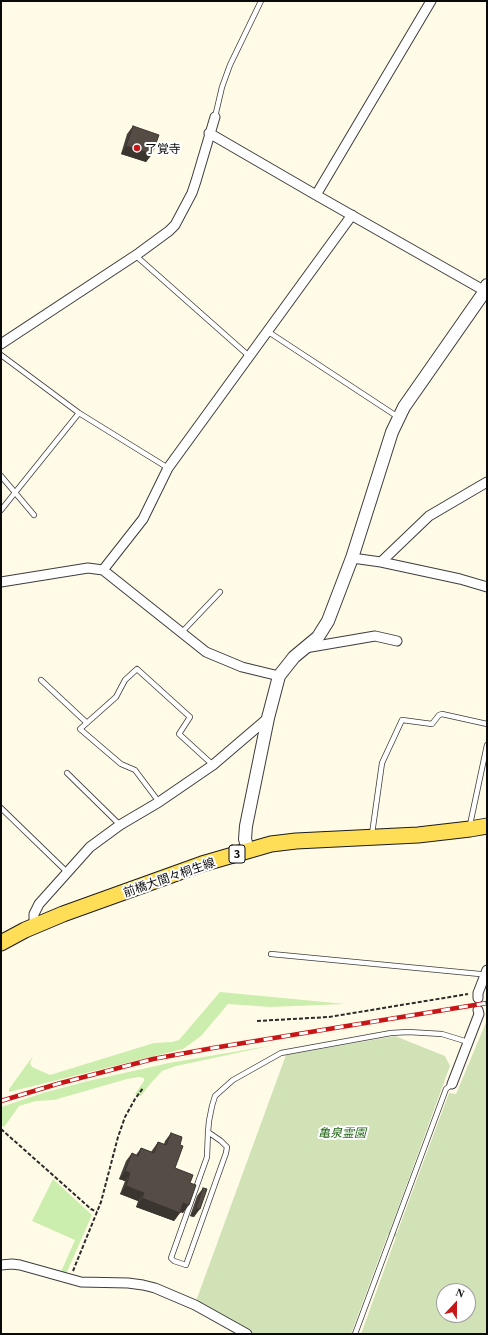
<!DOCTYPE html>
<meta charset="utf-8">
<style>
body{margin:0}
#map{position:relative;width:488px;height:1335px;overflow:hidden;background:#fffbe7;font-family:Georgia,serif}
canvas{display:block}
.frame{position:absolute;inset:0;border:2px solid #0a0a0a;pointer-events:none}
.north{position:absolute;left:436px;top:1283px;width:40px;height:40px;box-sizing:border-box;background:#fff;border:1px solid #9d9d9d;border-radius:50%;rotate:22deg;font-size:11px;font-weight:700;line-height:16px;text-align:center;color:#0a0a0a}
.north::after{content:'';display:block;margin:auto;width:14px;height:18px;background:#c61617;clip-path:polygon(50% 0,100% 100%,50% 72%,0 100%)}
</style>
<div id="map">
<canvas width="488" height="1335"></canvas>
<div class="frame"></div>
<div class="north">N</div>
</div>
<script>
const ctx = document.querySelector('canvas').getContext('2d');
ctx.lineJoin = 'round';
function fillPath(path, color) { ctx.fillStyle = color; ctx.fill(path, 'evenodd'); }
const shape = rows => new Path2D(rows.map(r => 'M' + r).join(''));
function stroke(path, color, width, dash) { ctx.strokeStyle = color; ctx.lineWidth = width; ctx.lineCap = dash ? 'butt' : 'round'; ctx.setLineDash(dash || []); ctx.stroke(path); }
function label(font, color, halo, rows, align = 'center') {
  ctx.font = font + ' Georgia,"Noto Sans JP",serif'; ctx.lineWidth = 4; ctx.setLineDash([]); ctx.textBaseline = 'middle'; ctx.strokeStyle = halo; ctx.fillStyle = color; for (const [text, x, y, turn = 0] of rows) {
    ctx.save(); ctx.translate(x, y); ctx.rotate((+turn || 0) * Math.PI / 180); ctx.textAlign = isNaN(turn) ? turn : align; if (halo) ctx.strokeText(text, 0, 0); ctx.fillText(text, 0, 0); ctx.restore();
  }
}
fillPath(shape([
 [220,992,345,1004,270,1007,228,1004,201,1036,183,1049,9,1092,9,1089,33,1056,30,1063,32,1067,50,1075,154,1043,172,1042,179,1040],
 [274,1045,176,1066,162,1071,150,1084,141,1096,135,1094,144,1081,144,1078,139,1077,127,1079,54,1100,36,1101,19,1106,4,1127,1,1125,1,1107,43,1093,88,1081,169,1063],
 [53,1179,92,1215,66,1274,61,1272,75,1240,32,1221]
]), '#cbedad');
fillPath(shape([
 [487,1020,487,1334,361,1334,396,1237,388,1234,351,1334,255,1334,196,1301,286,1055,395,1036,445,1056,450,1066,390,1230,397,1233,449,1093,456,1094],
 [444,1291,468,1291,468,1315,444,1315]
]), '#d2e2b7');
const service = shape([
 [215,117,222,87,230,65,261,1],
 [135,255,249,356],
 [267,331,398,417],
 [1,355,79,413,168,468],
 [1,476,34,515],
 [1,510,79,413],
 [182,632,220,592],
 [41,680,87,723],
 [67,773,120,825],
 [159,802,135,770,121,764,80,729,116,697,125,680,137,669,190,717,179,734,213,765],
 [1,808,67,872],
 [470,826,471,820,487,745],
 [372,834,382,763,402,720,432,724,439,715,442,714,487,724],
 [271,954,480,974,485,976],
 [208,1132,221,1141,227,1147,226,1153,186,1265,174,1261,171,1258,207,1157,208,1132,209,1121,212,1106,215,1096,233,1080,281,1053,391,1033,408,1032,442,1034,468,1042],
 [355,1334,446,1089,452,1084]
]);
const minor = shape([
 [209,133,316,195,485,291],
 [316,195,431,1],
 [1,344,139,253,169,231,175,225,192,193,196,181,215,117],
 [352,558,381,562,460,579,487,587],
 [381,562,429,516,487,482],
 [103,570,143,519,168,468,352,215],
 [1,582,88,568,103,570,206,652,242,667,279,676],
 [305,648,375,636,397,641],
 [34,926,34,914,39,904,90,847,120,825,159,802,213,765,268,718],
 [478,998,478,993,487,970],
 [452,1084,479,1014,478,1010],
 [1,1265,12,1264,20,1265,81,1282,128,1283,143,1285,155,1288,195,1305,247,1334]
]);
const tertiary = shape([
 [248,850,245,839,246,826,268,718,279,676,294,657,318,637,328,621,352,558,392,432,404,407,485,291,487,285]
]);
const primary = shape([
 [1,943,25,930,63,914,202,864,271,844,296,841,418,835,470,829,487,826]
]);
stroke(service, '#3d3d3d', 6);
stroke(minor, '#3d3d3d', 11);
stroke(tertiary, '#3d3d3d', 14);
stroke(primary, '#1b1b1b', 17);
stroke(shape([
 [257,1021,329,1017,468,994],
 [1,1129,91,1209,97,1212],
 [73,1271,101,1202,118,1137,125,1117,135,1099,143,1088]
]), '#2c2c2c', 2, [4, 2]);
stroke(service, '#fff', 4.5);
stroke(minor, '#fff', 9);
stroke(tertiary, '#fff', 12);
stroke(primary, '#ffde57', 15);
const rail = shape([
 [1,1101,57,1084,153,1059,213,1048,487,1003]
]);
stroke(rail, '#c61617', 4.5);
stroke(rail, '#fff', 3, [9]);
fillPath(shape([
 [133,126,152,154,146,162,121,154,127,134],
 [171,1133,180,1145,175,1168,190,1183,183,1213,180,1212,174,1221,136,1207,138,1201,120,1194,125,1181,119,1179,126,1161,132,1153,136,1155,141,1148,151,1152,158,1142,164,1144,165,1141],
 [203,1188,194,1217,190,1216,197,1196]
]), '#48413b');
fillPath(shape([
 [126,146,152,154,146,162,121,154],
 [125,1171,130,1173,125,1181,119,1179],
 [126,1186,144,1193,138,1201,120,1194],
 [142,1198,180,1213,174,1221,136,1207],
 [183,1203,189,1205,183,1213,178,1211],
 [196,1208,200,1209,194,1217,190,1216]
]), '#3b3530');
const building = shape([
 [133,126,159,135,152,154,126,146,133,126],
 [171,1133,182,1137,180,1145,183,1146,175,1168,193,1175,190,1183,196,1185,189,1205,183,1203,180,1213,142,1198,144,1193,126,1186,130,1173,125,1171,132,1153,138,1156,141,1148,154,1153,158,1142,166,1145,171,1133],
 [203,1188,207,1189,200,1209,196,1208,203,1188]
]);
fillPath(building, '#544c45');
stroke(building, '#3b3530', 1);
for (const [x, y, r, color] of [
 [137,148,4,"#c61617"]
]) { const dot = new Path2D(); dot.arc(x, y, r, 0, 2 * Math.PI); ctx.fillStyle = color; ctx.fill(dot); stroke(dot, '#fff', 1.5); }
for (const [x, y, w] of [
 [237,854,16]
]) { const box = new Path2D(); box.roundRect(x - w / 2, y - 9, w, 18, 3); ctx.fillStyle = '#fff'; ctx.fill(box); stroke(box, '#0a0a0a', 1); }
label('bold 11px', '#0a0a0a', null, [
 ["3",237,854]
]);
label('12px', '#0a0a0a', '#fff', [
 ["了覚寺",145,148]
], 'left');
label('12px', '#0a0a0a', '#fff', [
 ["前橋大間々桐生線",169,877,-19]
]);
label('italic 12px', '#236616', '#fff', [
 ["亀泉霊園",342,1132]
]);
</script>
